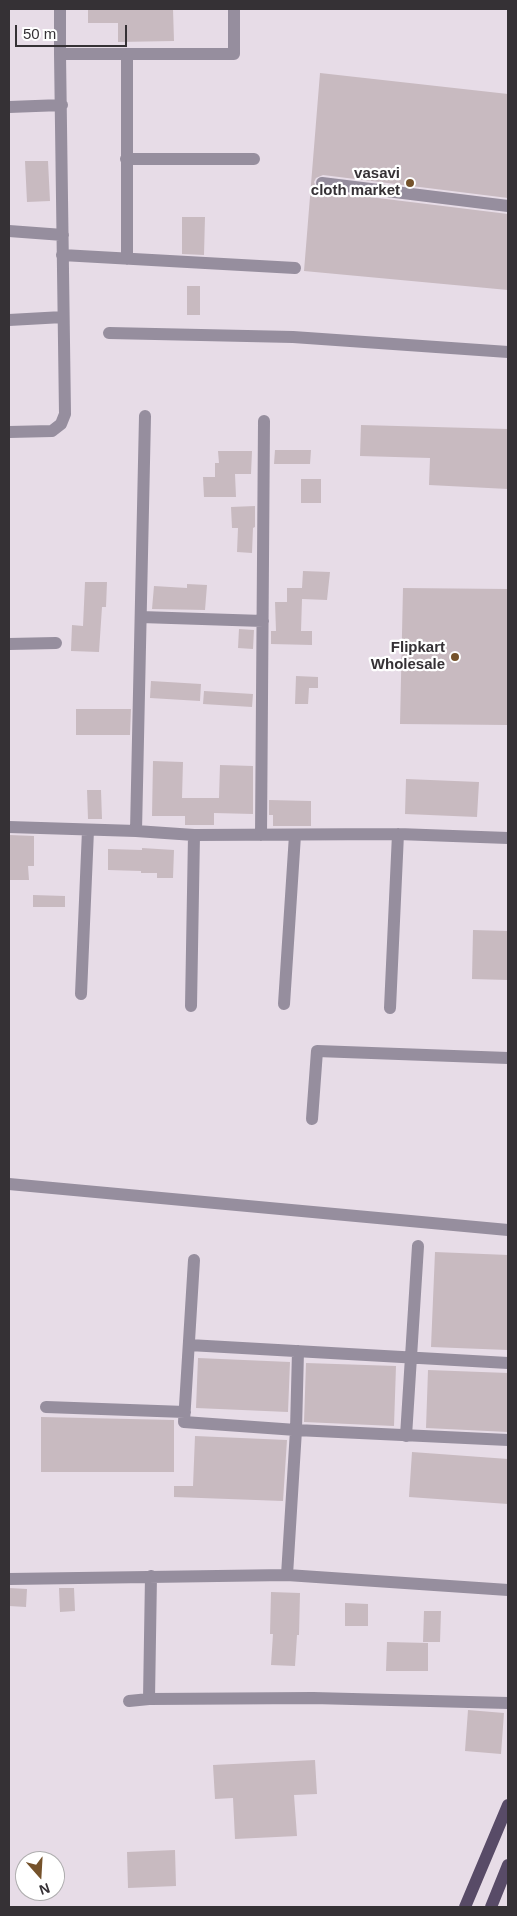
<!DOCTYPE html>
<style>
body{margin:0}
#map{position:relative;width:517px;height:1916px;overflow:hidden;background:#e7dce7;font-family:Arial,sans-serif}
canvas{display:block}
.frame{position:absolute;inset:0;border:10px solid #353135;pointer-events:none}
.north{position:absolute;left:15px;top:1851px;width:50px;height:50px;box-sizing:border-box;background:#fff;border:1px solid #aeadae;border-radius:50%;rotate:161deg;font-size:14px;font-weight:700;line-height:20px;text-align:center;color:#353135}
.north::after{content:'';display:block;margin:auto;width:18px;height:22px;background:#75522b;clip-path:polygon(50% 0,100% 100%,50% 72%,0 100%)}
.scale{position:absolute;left:15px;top:25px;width:112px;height:22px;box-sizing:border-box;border:2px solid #353135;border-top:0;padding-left:6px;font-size:15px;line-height:18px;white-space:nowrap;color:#353135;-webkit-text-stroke:4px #fff;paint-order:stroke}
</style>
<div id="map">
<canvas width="517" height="1916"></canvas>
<div class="frame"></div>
<div class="north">N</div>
<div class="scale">50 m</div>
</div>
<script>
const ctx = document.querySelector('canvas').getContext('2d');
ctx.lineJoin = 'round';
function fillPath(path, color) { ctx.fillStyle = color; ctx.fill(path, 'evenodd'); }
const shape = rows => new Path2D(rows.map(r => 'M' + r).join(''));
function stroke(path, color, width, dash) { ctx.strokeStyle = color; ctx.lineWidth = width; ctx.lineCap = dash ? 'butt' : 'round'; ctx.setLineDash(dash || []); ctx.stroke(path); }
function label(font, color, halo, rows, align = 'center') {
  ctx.font = font + ' Arial,sans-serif'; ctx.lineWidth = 4.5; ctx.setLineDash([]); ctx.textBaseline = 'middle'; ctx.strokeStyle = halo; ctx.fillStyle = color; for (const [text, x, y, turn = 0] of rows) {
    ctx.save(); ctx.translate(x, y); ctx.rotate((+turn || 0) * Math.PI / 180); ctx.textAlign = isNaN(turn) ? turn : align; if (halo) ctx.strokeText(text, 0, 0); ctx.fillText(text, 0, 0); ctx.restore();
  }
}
fillPath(shape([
 [88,9,173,9,174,41,118,42,118,23,88,23],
 [320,73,508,94,508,198,323,175,316,178,314,182,317,189,321,191,508,214,508,290,304,271],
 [25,161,48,161,50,201,27,202],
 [182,217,205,217,204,255,182,254],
 [187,286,200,286,200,315,187,315],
 [361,425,508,429,508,489,429,485,430,458,360,456],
 [275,450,311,450,310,464,274,464],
 [218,451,252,451,251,474,235,474,236,497,204,497,203,477,215,477,215,463,219,463],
 [301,479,321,479,321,503,301,503],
 [255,506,255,527,253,528,252,553,237,552,238,528,232,528,231,507],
 [303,571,330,572,327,600,302,599,301,631,312,631,312,645,271,644,271,631,276,631,275,602,287,602,287,588,302,588],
 [85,582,107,582,106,607,102,607,99,652,71,651,72,625,83,626],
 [187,584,207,585,205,610,152,609,154,586,187,588],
 [403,588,508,589,508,725,400,724],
 [239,629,254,630,253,649,238,648],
 [296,676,318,677,318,688,309,688,308,704,295,704],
 [151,681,201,684,200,701,150,698],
 [204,691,253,694,252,707,203,704],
 [76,709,131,709,130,735,76,735],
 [153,761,183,762,182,798,219,798,220,765,253,766,253,814,214,813,214,825,185,825,185,816,152,816],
 [406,779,479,782,477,817,405,814],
 [87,790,101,790,102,819,88,819],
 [269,800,311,801,311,826,273,826,273,815,269,815],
 [10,835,34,836,34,866,28,866,29,880,9,880],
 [142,848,174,850,173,878,157,878,157,873,141,873,141,871,108,870,108,849,142,850],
 [33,895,65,896,65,907,33,907],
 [473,930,508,931,508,980,472,979],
 [435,1252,508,1255,508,1350,431,1347],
 [198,1358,290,1362,288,1412,196,1408],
 [306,1363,396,1366,394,1426,304,1422],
 [428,1370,508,1373,508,1432,426,1428],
 [41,1417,174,1420,174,1472,41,1472],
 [195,1436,287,1440,283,1501,174,1497,174,1486,193,1486],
 [412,1452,508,1459,508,1504,409,1497],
 [9,1588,27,1589,26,1607,9,1606],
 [59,1588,74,1588,75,1611,60,1612],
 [271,1592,300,1593,299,1635,297,1635,295,1666,271,1665,273,1634,270,1634],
 [345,1603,368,1604,368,1626,345,1626],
 [424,1611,441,1611,440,1642,423,1642],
 [387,1642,428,1643,428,1671,386,1671],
 [468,1710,504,1713,501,1754,465,1751],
 [315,1760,317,1794,294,1795,297,1836,235,1839,233,1798,215,1799,213,1765],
 [175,1850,176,1886,128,1888,127,1852]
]), '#c8bac0');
stroke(shape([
 [60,9,60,54,234,54,234,9],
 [127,54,127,259],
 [9,107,62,105],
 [126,159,254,159],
 [322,183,508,206],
 [9,231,63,235],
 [62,255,295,268],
 [9,320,63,317],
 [109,333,293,337,508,352],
 [9,432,52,431,61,424,65,414,60,54],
 [141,617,263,621],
 [9,644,56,643],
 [9,827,136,831,194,835,398,834,508,838],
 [136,831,145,416],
 [261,835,264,421],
 [81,994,88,830],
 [284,1004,295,835],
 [191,1006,194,835],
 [390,1008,398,834],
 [312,1119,317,1051,508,1058],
 [9,1184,508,1230],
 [194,1260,184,1422,296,1430,298,1351],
 [189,1345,508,1363],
 [46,1407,185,1412],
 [406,1436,418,1246],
 [287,1575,296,1430,508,1440],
 [9,1579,287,1575,508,1590],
 [149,1699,151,1576],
 [129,1701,149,1699,313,1698,508,1703]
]), '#968e9e', 12);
stroke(shape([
 [465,1907,508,1805],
 [491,1907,508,1865]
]), '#584b67', 12);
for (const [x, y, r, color] of [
 [410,183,5,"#75522b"],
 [455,657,5,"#75522b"]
]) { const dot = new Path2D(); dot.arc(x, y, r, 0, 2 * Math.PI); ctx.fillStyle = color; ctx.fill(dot); stroke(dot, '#fff', 2); }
label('bold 15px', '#353135', '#fff', [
 ["vasavi",400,174],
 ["cloth market",400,191],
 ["Flipkart",445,648],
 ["Wholesale",445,665]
], 'right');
</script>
